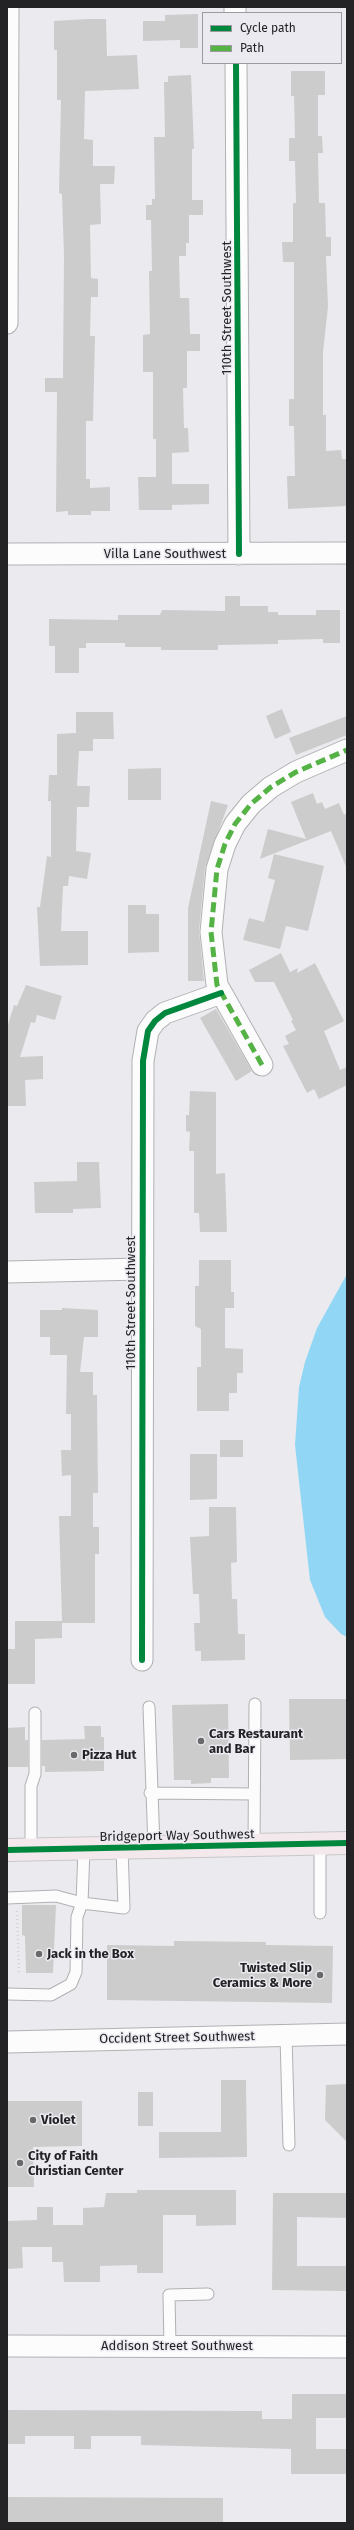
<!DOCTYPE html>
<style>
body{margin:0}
#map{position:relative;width:354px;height:2530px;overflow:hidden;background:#ebebef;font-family:"Fira Sans",sans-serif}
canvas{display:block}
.frame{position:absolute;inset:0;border:8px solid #232325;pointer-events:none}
.legend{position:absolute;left:202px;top:12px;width:140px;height:52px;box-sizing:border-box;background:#eaeaf0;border:1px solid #9a9a9f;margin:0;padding:5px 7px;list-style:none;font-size:12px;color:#232325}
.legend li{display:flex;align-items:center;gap:8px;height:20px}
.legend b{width:20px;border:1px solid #9a9a9f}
</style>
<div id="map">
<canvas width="354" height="2530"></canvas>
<div class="frame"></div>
<ul class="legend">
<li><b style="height:5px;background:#00873e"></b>Cycle path</li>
<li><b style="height:5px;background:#55b245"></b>Path</li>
</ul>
</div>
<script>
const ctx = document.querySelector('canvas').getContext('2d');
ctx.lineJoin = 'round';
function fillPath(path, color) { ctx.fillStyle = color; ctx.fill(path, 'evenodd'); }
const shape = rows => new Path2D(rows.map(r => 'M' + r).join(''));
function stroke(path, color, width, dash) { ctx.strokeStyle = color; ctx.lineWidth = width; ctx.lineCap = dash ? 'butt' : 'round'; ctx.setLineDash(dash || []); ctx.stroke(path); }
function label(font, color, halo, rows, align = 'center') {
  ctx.font = font + ' "Fira Sans",sans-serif'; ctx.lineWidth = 3; ctx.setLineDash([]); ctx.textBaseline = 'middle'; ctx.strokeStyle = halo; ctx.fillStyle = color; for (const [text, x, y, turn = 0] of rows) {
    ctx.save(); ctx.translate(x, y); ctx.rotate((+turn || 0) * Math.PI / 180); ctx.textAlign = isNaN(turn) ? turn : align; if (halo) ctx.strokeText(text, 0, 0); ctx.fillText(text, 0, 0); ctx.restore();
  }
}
fillPath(shape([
 [347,1274,347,1637,341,1634,325,1617,310,1580,295,1445,299,1387,305,1362,317,1328]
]), '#91d7f5');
fillPath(shape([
 [198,14,198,48,180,48,180,40,143,41,143,21,165,21,165,15],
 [88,19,106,19,107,56,137,55,139,89,85,91,84,139,93,140,93,166,115,166,114,184,100,184,101,224,90,225,91,278,98,279,98,297,91,297,90,336,95,336,93,421,86,421,86,479,90,479,90,488,110,487,110,511,91,511,91,515,68,515,68,511,56,512,57,392,45,392,45,378,63,378,64,256,62,194,59,193,61,100,57,100,57,50,54,50,54,21],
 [291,71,325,71,325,95,318,95,318,136,322,136,323,153,318,153,319,203,325,203,326,237,331,237,331,256,326,256,328,307,323,352,323,415,326,415,326,451,341,450,342,459,347,459,347,506,288,509,287,476,295,476,294,426,289,426,289,399,294,399,294,262,283,262,282,242,293,242,293,203,296,203,295,161,289,161,289,138,295,138,294,96,291,96],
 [191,75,194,149,192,149,192,200,203,200,203,215,189,215,189,243,186,243,186,256,179,256,180,298,189,298,190,334,200,334,200,351,187,351,187,388,183,388,184,428,188,428,189,452,172,453,172,484,209,484,209,504,172,505,172,510,139,510,138,477,156,477,156,439,153,439,153,372,143,372,143,335,150,334,149,271,152,271,151,220,146,220,146,205,152,205,152,199,155,199,154,137,165,137,164,82,168,82,168,76],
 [225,596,240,596,240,606,268,606,268,612,278,612,278,615,316,615,316,610,340,610,340,643,323,643,323,639,278,640,278,644,218,645,218,650,161,650,161,647,125,647,125,643,86,643,86,648,79,648,79,673,55,673,55,646,49,646,49,619,118,620,118,615,160,615,162,610,225,611],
 [282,709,291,732,275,739,266,716],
 [76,712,113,712,114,739,93,739,93,751,79,751,77,786,90,786,89,807,77,807,76,851,91,853,87,879,69,876,68,886,63,886,61,931,88,931,88,965,40,966,37,907,40,907,47,856,51,857,51,801,48,801,49,775,57,775,57,734,76,733],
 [347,716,347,735,296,755,289,738],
 [161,768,161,800,128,800,128,769],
 [313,793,317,804,322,802,325,809,339,803,344,815,347,813,347,869,331,831,260,859,268,829,306,839,291,802],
 [211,801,228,805,205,868,199,931,204,981,188,981,188,908],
 [274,854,324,866,308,931,286,926,280,949,243,940,249,918,264,922,275,880,268,878],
 [128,905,146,905,146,914,159,914,159,952,128,953],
 [281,953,290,972,298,968,297,973,315,963,344,1021,324,1031,340,1070,347,1067,347,1085,319,1099,314,1089,307,1093,283,1046,289,1044,285,1036,296,1030,291,1021,293,1020,274,982,255,982,249,970],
 [26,985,62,996,55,1020,37,1015,35,1023,31,1022,20,1057,43,1056,43,1079,25,1080,26,1106,7,1106,7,1028,14,1005,17,1006],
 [216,1009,252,1071,236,1081,200,1018],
 [190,1091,216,1092,216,1174,225,1173,227,1232,200,1232,199,1213,194,1213,194,1151,189,1151,190,1132,186,1131,186,1115,189,1115],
 [77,1162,99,1162,101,1208,73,1209,73,1213,35,1213,34,1182,77,1181],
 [199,1260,231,1260,231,1292,234,1292,234,1308,225,1308,225,1348,243,1349,243,1373,237,1373,237,1393,229,1393,229,1411,197,1411,197,1367,201,1367,201,1329,195,1326,195,1286,199,1286],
 [62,1308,98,1310,98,1337,84,1337,80,1372,93,1372,93,1395,97,1395,98,1493,93,1493,93,1527,99,1527,99,1554,95,1554,95,1623,62,1623,62,1638,35,1639,35,1684,7,1684,7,1649,15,1649,15,1621,62,1621,59,1516,71,1516,71,1475,62,1476,61,1450,71,1450,71,1414,66,1414,67,1355,50,1355,50,1337,40,1337,40,1310,62,1310],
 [220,1440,243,1440,243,1457,220,1457],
 [190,1454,217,1454,217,1499,190,1500],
 [209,1507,236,1507,237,1562,231,1563,232,1599,237,1599,238,1634,245,1634,245,1660,201,1661,201,1651,195,1651,194,1623,200,1623,199,1594,193,1594,190,1537,209,1536],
 [289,1699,347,1699,347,1759,290,1760],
 [228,1704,229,1778,211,1778,211,1783,191,1784,191,1780,174,1780,172,1705],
 [84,1726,101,1726,101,1737,104,1737,104,1771,45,1772,45,1766,42,1766,42,1740,85,1739],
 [25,1727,25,1740,28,1740,28,1767,7,1767,7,1728],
 [22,1905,56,1905,53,1973,26,1973,25,1936,22,1935],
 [174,1941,266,1942,266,1945,333,1946,332,2003,107,2000,107,1945,174,1946],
 [221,2080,246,2080,247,2157,159,2158,159,2132,221,2132],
 [347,2084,347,2142,325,2120,326,2085],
 [138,2092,153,2092,153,2126,138,2126],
 [7,2101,82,2101,82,2146,33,2147,34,2187,7,2187],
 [137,2190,236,2190,236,2225,196,2226,196,2215,163,2215,163,2273,137,2273,137,2265,100,2266,100,2282,64,2282,63,2262,52,2262,52,2247,22,2247,23,2268,7,2269,7,2221,37,2220,37,2207,53,2207,53,2225,83,2225,83,2208,104,2207,106,2193,137,2193],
 [273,2193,347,2193,347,2218,297,2217,297,2266,347,2266,347,2291,272,2290],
 [292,2394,347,2394,347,2418,316,2418,316,2449,347,2449,347,2474,291,2474,291,2449,141,2445,141,2436,91,2436,91,2449,74,2449,74,2436,25,2436,25,2444,7,2444,7,2410,262,2411,262,2419,292,2419],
 [7,2497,223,2498,223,2523,7,2523]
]), '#ccc');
const lane = shape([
 [149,1707,154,1847],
 [150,1793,254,1794],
 [320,1843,320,1913],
 [254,1845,255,1704],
 [31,1850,31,1786,35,1774,35,1713],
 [7,1898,56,1896,82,1903,124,1908,122,1848],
 [7,1994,51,1995,71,1984,76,1972,77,1917,82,1903,84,1849],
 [286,2036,289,2145],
 [170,2346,169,2295,208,2294]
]);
const street = shape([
 [235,7,235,13],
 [236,63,239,554],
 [7,323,8,7],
 [7,554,347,553],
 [262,1065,217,985,211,932,217,869,225,844,235,824,251,804,271,787,296,772,347,750],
 [7,1272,142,1269],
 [142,1660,143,1061,148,1031,155,1021,165,1013,221,993],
 [7,2042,347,2034],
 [7,2346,347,2347]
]);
const primary = shape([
 [7,1850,347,1843]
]);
stroke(lane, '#b1b1b4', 13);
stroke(street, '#b1b1b4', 23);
stroke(primary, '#c8c8ca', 24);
stroke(shape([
 [17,1911,19,1975]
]), '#d4d4d6', 2.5, [1, 3]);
stroke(lane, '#fcfcfd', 11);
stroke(street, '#fcfcfd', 21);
stroke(primary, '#f3e9ec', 22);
stroke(shape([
 [262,1065,217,985,211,932,217,869,225,844,235,824,251,804,271,787,296,772,347,750]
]), '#55b245', 5, [10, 5]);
stroke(shape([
 [236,63,239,554],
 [142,1660,143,1061,148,1031,155,1021,165,1013,221,993],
 [7,1850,347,1843]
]), '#00873e', 6);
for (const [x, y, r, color] of [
 [201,1741,4,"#69696c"],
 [74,1755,4,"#69696c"],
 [39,1954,4,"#69696c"],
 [320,1975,4,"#69696c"],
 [33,2120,4,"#69696c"],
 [20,2163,4,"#69696c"]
]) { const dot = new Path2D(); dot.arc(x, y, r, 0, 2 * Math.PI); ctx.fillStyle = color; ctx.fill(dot); stroke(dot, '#eaeaf0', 1.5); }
label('13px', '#232325', '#eaeaf0', [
 ["110th Street Southwest",227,308,-90],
 ["Villa Lane Southwest",165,554],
 ["110th Street Southwest",131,1303,-90],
 ["Bridgeport Way Southwest",177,1836,-1],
 ["Occident Street Southwest",177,2038,-1],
 ["Addison Street Southwest",177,2346]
]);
label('bold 13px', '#232325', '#eaeaf0', [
 ["Cars Restaurant",209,1734],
 ["and Bar",209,1749],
 ["Pizza Hut",82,1755],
 ["Jack in the Box",47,1954],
 ["Twisted Slip",312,1968,"right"],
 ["Ceramics & More",312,1983,"right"],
 ["Violet",41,2120],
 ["City of Faith",28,2156],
 ["Christian Center",28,2171]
], 'left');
</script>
